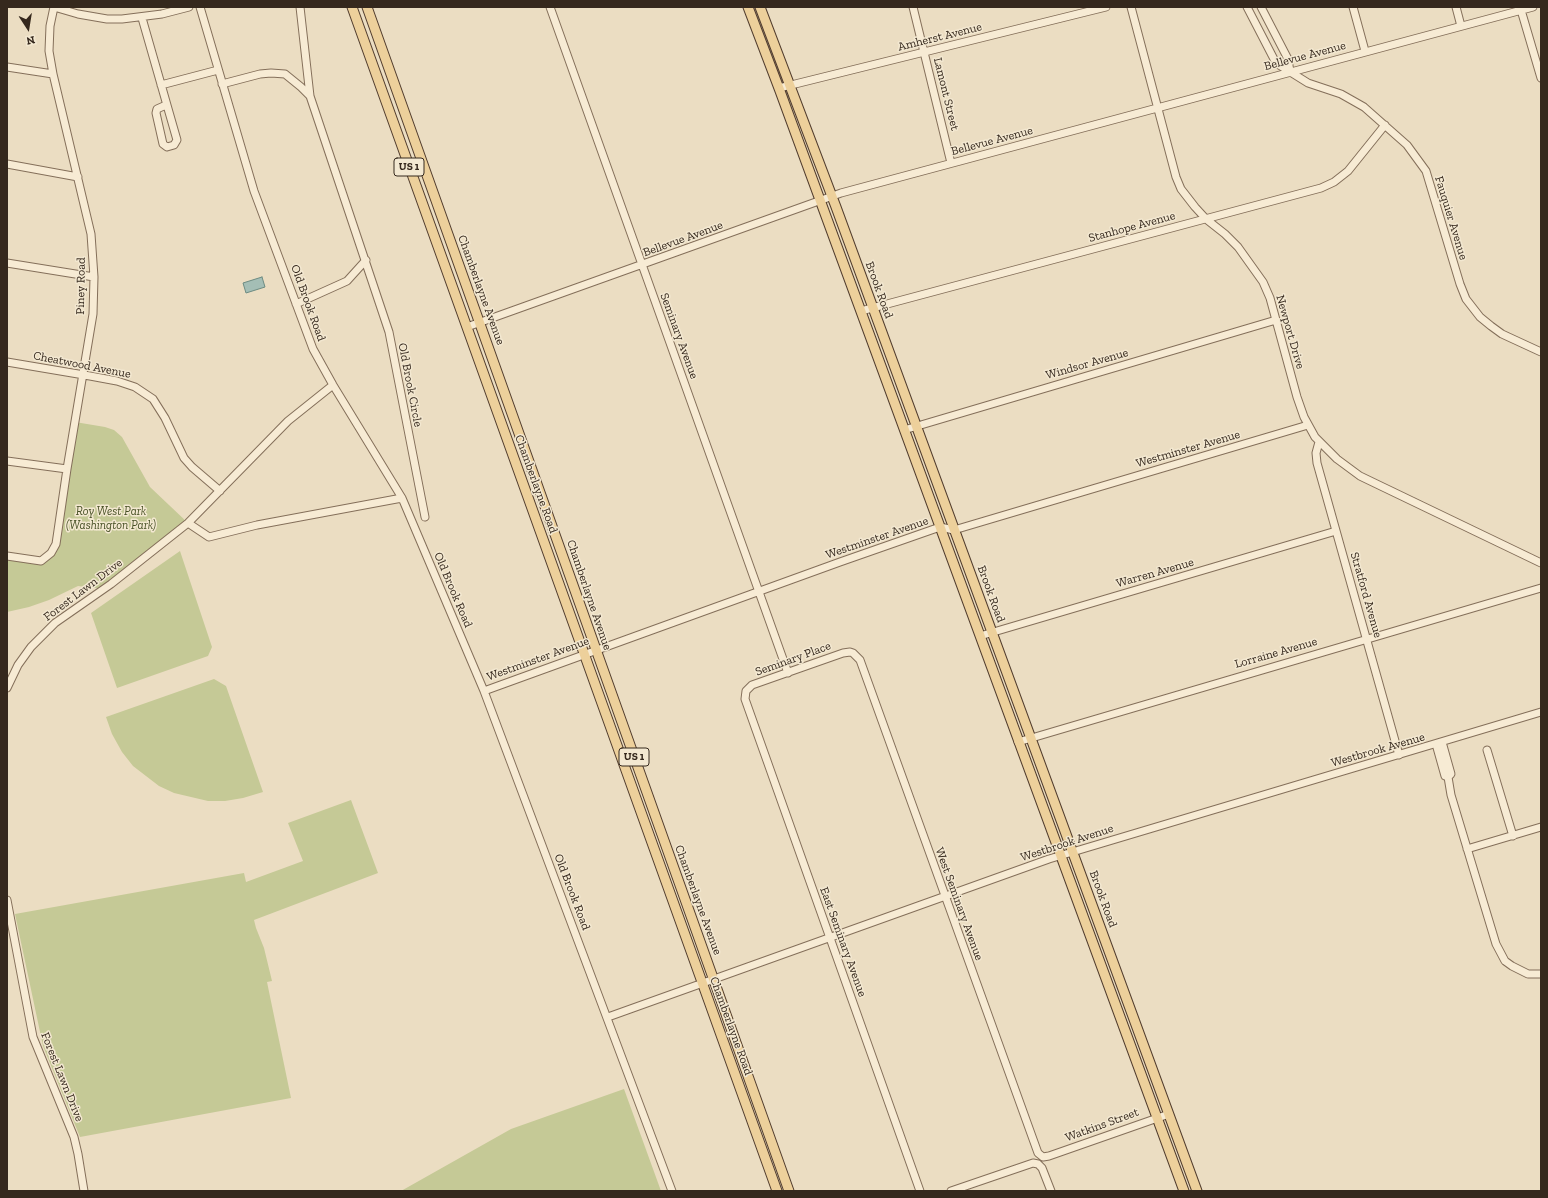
<!DOCTYPE html>
<style>
body{margin:0}
#map{position:relative;width:1548px;height:1198px;overflow:hidden;background:#ebddc2;font-family:"Zilla Slab",serif}
canvas{display:block}
.frame{position:absolute;inset:0;border:8px solid #35281d;pointer-events:none}
.north{position:absolute;left:8px;top:8px;width:40px;height:40px;-webkit-text-stroke:3px #f3e8d1;paint-order:stroke;rotate:168deg;font-size:11px;font-weight:700;line-height:16px;text-align:center;color:#35281d}
.north::after{content:'';display:block;margin:auto;width:14px;height:18px;background:#35281d;clip-path:polygon(50% 0,100% 100%,50% 72%,0 100%)}
</style>
<div id="map">
<canvas width="1548" height="1198"></canvas>
<div class="frame"></div>
<div class="north">N</div>
</div>
<script>
const ctx = document.querySelector('canvas').getContext('2d');
ctx.lineJoin = 'round';
function fillPath(path, color) { ctx.fillStyle = color; ctx.fill(path, 'evenodd'); }
const shape = rows => new Path2D(rows.map(r => 'M' + r).join(''));
function stroke(path, color, width, dash) { ctx.strokeStyle = color; ctx.lineWidth = width; ctx.lineCap = dash ? 'butt' : 'round'; ctx.setLineDash(dash || []); ctx.stroke(path); }
function label(font, color, halo, rows, align = 'center') {
  ctx.font = font + ' "Zilla Slab",serif'; ctx.lineWidth = 3; ctx.setLineDash([]); ctx.textBaseline = 'middle'; ctx.strokeStyle = halo; ctx.fillStyle = color; for (const [text, x, y, turn = 0] of rows) {
    ctx.save(); ctx.translate(x, y); ctx.rotate((+turn || 0) * Math.PI / 180); ctx.textAlign = isNaN(turn) ? turn : align; if (halo) ctx.strokeText(text, 0, 0); ctx.fillText(text, 0, 0); ctx.restore();
  }
}
fillPath(shape([
 [75,422,105,427,114,430,122,437,150,487,188,523,104,589,78,586,49,600,29,607,7,612,7,556,41,561,56,544],
 [180,551,212,647,208,656,117,688,91,613],
 [214,679,226,686,263,792,243,798,225,801,208,801,174,793,159,786,133,766,122,752,112,734,106,717],
 [351,800,378,873,254,920,256,928,264,948,272,981,267,982,291,1098,80,1137,43,1046,15,914,244,873,246,882,303,861,288,823],
 [624,1089,661,1191,401,1191,511,1129]
]), '#c5c996');
const water = shape([
 [262,277,265,287,246,293,243,283,262,277]
]);
fillPath(water, '#a4beb5');
stroke(water, '#6c8b82', 1);
const minor = shape([
 [54,7,78,14,107,19,122,19,162,14,189,7],
 [200,7,254,191,313,349,333,385,402,498,484,691,672,1191],
 [300,7,310,96],
 [550,7,788,673],
 [913,7,951,163],
 [1131,7,1176,177,1181,189,1195,207,1206,219,1225,234,1238,247,1263,282,1270,298,1297,397,1304,417,1315,437,1337,459,1360,476,1541,563],
 [1247,7,1276,63,1308,83,1341,94,1364,107,1407,145,1426,171,1460,284,1466,299,1480,317,1491,326,1502,334,1541,352],
 [1261,7,1288,59,1290,72],
 [1353,7,1365,51],
 [1456,7,1461,26],
 [1521,10,1541,78],
 [142,18,177,140,174,145,167,147,163,144,156,113,157,109,166,105],
 [7,67,53,74],
 [222,84,260,74,271,73,285,74,301,87,310,96,389,332,425,517],
 [161,85,218,70],
 [779,88,1106,7],
 [7,164,78,177],
 [7,263,94,277],
 [296,304,347,281,366,260],
 [861,311,1321,188,1334,182,1348,171,1385,125],
 [467,327,841,193,1533,7],
 [7,362,90,376,117,381,135,387,153,399,165,418,184,458,192,467,220,491],
 [904,430,1276,320],
 [1319,442,1316,453,1317,463,1399,755],
 [7,461,67,469],
 [188,523,209,537,257,525,402,498],
 [7,556,41,561,51,553,56,544,67,469,93,314,94,277,91,234,53,74,49,51,50,26,54,7],
 [980,636,1336,531],
 [7,688,18,665,31,647,55,623,111,584,188,523,288,421,333,385],
 [484,691,840,562,940,527,954,530,1308,425],
 [1018,742,1541,588],
 [1442,742,1451,774,1448,777,1451,795,1496,944,1505,961,1512,966,1528,974,1541,974],
 [1436,744,1445,776,1448,777],
 [1487,750,1513,836],
 [1467,849,1541,827],
 [7,900,33,1037,74,1137,78,1154,84,1191],
 [608,1017,1049,859,1541,712],
 [920,1191,745,699,746,691,752,685,843,653,850,652,853,653,860,660,1038,1153,1043,1157,1049,1156,1169,1114],
 [951,1191,1033,1163,1038,1164,1042,1168,1051,1191]
]);
const major = shape([
 [352,7,777,1191],
 [367,7,789,1191],
 [748,7,780,91,1184,1191],
 [760,7,836,207,1197,1191]
]);
stroke(minor, '#846f5a', 9);
stroke(major, '#523d2e', 11);
stroke(minor, '#f7ebd4', 7);
stroke(major, '#edd09b', 9);
for (const [x, y, w] of [
 [409,167,30],
 [634,757,30]
]) { const box = new Path2D(); box.roundRect(x - w / 2, y - 9, w, 18, 3); ctx.fillStyle = '#f3e8d1'; ctx.fill(box); stroke(box, '#35281d', 1); }
label('bold 11px', '#35281d', null, [
 ["US 1",409,167],
 ["US 1",634,757]
]);
label('12px', '#35281d', '#f3e8d1', [
 ["Amherst Avenue",940,37,-14],
 ["Bellevue Avenue",1305,56,-15],
 ["Lamont Street",946,94,76],
 ["Bellevue Avenue",992,141,-15],
 ["Fauquier Avenue",1451,218,73],
 ["Stanhope Avenue",1132,227,-15],
 ["Bellevue Avenue",683,239,-20],
 ["Piney Road",81,286,-89],
 ["Chamberlayne Avenue",481,290,70],
 ["Brook Road",879,290,70],
 ["Old Brook Road",308,303,70],
 ["Newport Drive",1290,332,74],
 ["Seminary Avenue",679,336,70],
 ["Windsor Avenue",1087,364,-16],
 ["Cheatwood Avenue",82,365,11],
 ["Old Brook Circle",410,385,79],
 ["Westminster Avenue",1188,449,-16],
 ["Chamberlayne Road",536,484,70],
 ["Westminster Avenue",877,538,-19],
 ["Warren Avenue",1155,573,-16],
 ["Forest Lawn Drive",83,590,-37],
 ["Old Brook Road",453,590,67],
 ["Brook Road",991,594,70],
 ["Chamberlayne Avenue",589,595,71],
 ["Stratford Avenue",1366,595,74],
 ["Lorraine Avenue",1276,653,-16],
 ["Westminster Avenue",538,659,-20],
 ["Seminary Place",793,659,-20],
 ["Westbrook Avenue",1378,750,-16],
 ["Westbrook Avenue",1067,843,-18],
 ["Old Brook Road",572,892,69],
 ["Brook Road",1103,899,70],
 ["Chamberlayne Avenue",698,900,70],
 ["West Seminary Avenue",959,904,70],
 ["East Seminary Avenue",843,942,70],
 ["Chamberlayne Road",731,1026,70],
 ["Forest Lawn Drive",62,1077,68],
 ["Watkins Street",1102,1125,-20]
]);
label('italic 12px', '#475025', '#f3e8d1', [
 ["Roy West Park",111,512],
 ["(Washington Park)",111,526]
]);
</script>
